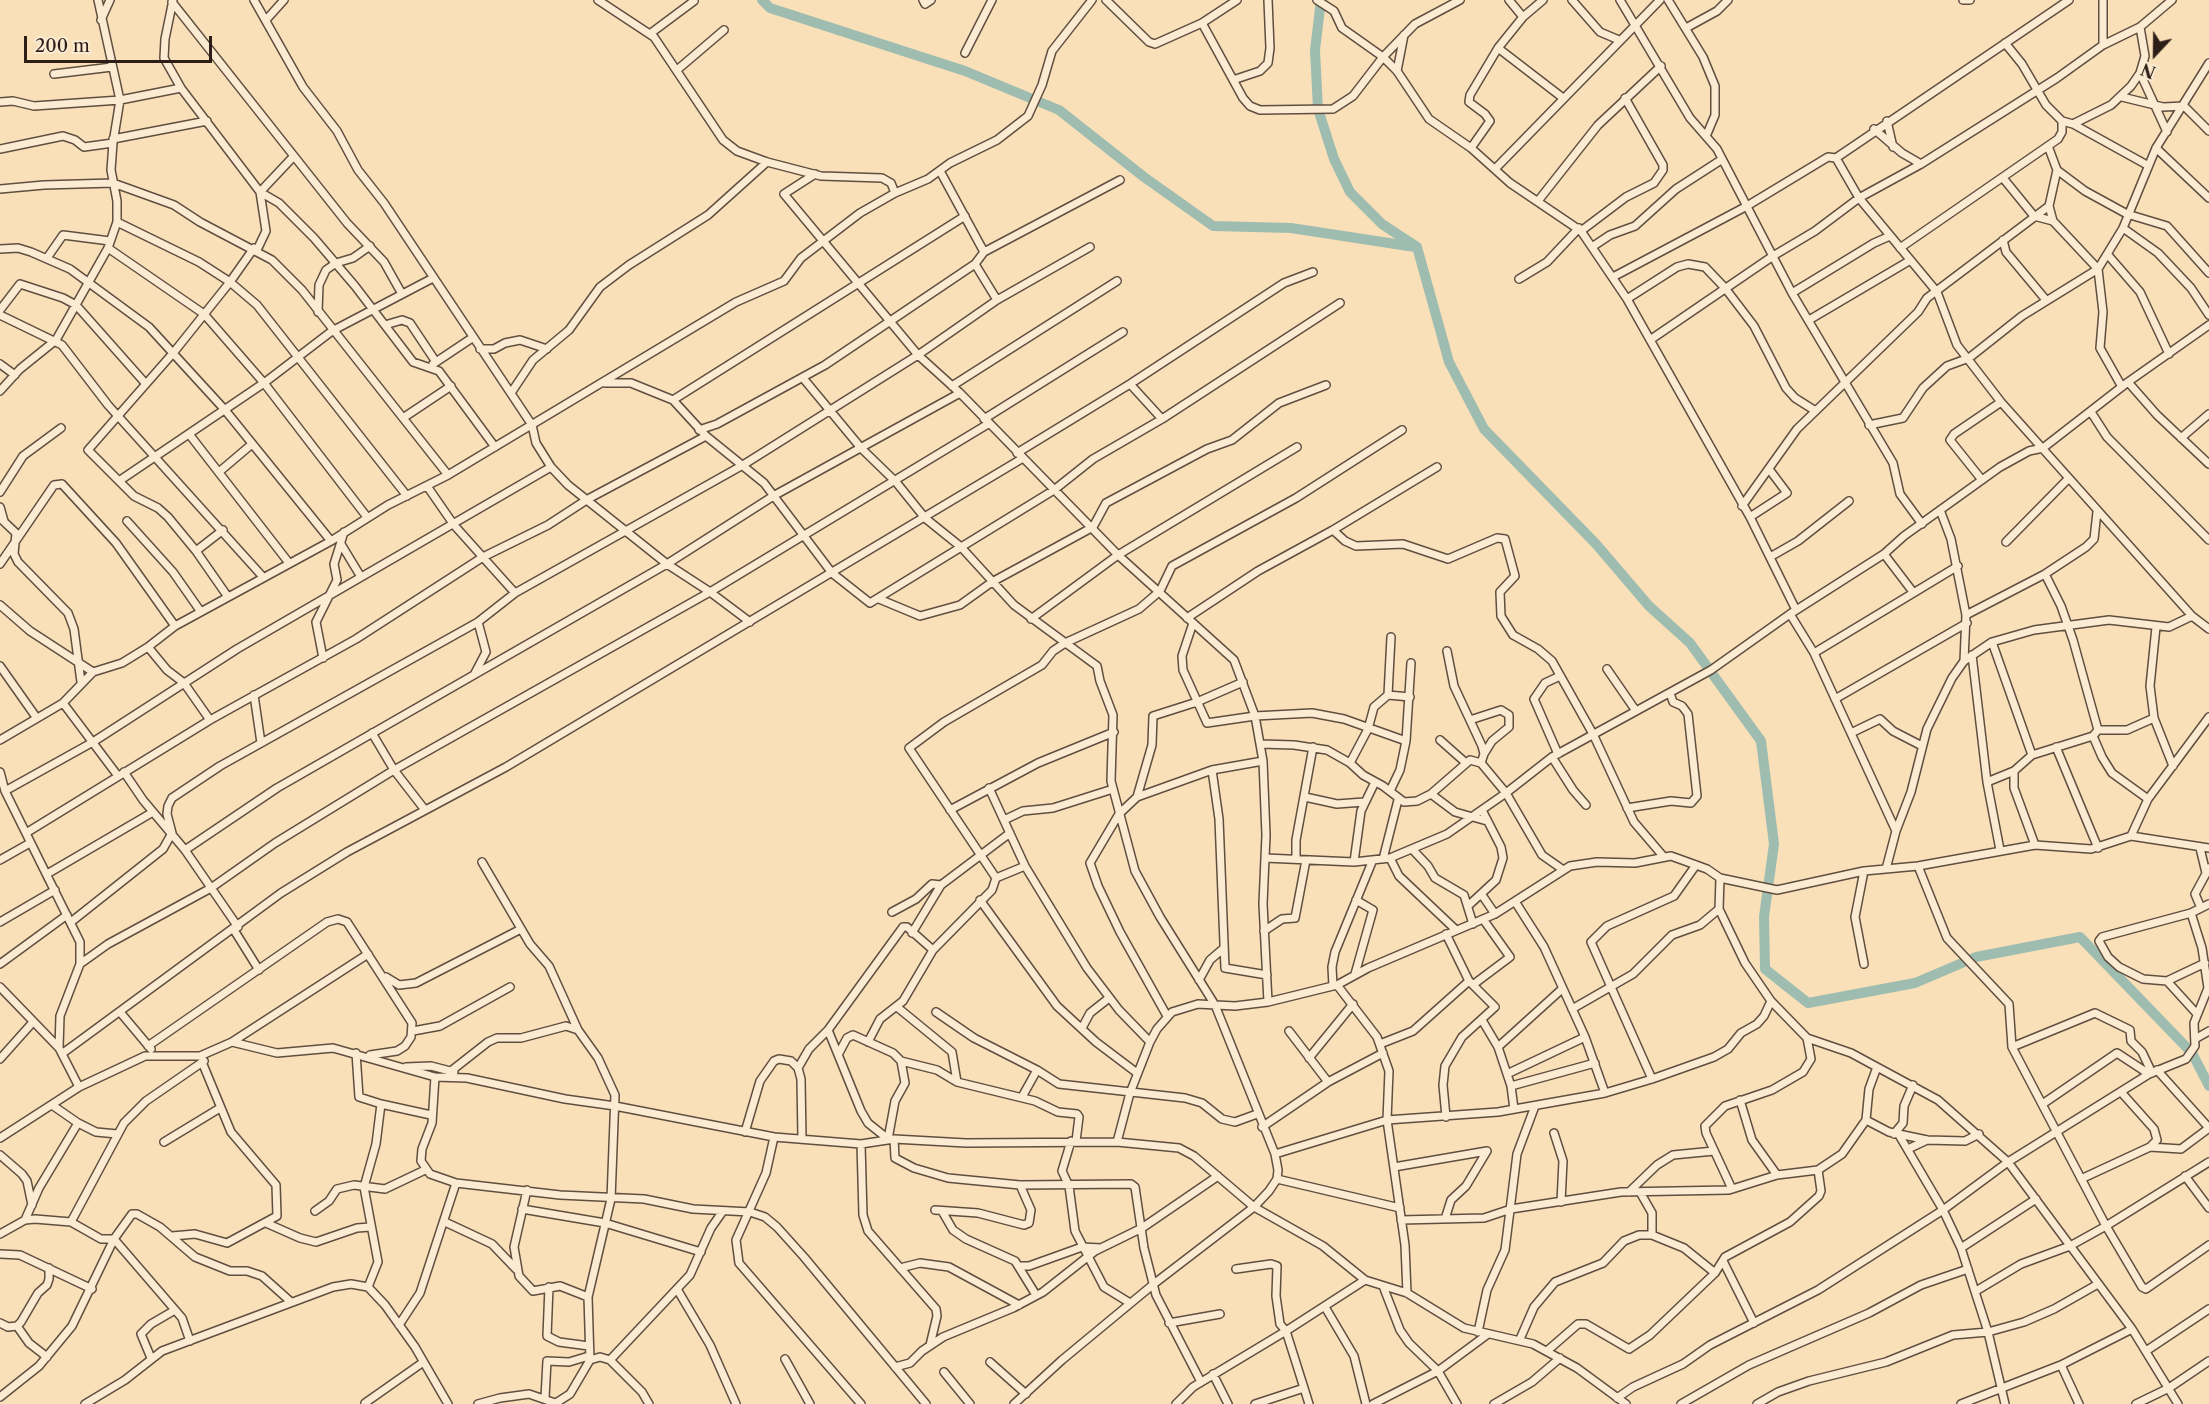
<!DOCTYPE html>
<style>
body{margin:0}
#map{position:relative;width:2209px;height:1404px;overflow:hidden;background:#f9e0b9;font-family:"Libre Caslon Text",serif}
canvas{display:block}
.north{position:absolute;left:2125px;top:24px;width:60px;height:60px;-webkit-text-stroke:4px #fbebd2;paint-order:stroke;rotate:202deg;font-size:16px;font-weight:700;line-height:24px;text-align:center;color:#2d1e17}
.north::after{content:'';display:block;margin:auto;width:21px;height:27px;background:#2d1e17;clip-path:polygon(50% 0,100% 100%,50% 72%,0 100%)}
.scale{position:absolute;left:24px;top:36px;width:188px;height:27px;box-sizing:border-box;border:3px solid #2d1e17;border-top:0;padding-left:8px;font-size:18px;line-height:21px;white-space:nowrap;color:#2d1e17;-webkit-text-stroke:4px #fbebd2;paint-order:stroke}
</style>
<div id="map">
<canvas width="2209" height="1404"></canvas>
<div class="north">N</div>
<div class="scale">200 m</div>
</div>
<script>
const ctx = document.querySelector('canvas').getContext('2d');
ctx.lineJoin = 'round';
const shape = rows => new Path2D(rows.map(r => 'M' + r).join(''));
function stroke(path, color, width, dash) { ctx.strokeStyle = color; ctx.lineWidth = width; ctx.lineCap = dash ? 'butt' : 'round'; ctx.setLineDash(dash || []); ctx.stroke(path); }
stroke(shape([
 [762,0,770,8,965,71,1059,110,1144,177,1213,226,1291,228,1415,247],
 [1321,0,1315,50,1318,109,1334,159,1350,192,1382,224,1417,247,1449,362,1484,429,1596,544,1649,606,1690,643,1761,741,1774,844,1764,917,1765,969,1808,1003,1915,983,1976,957,2080,937,2192,1053,2209,1086]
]), '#9ebdb0', 10);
const minor = shape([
 [173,0,165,39,164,58,181,88,260,192,279,203,314,238,355,286,413,362,439,371,495,447],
 [254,0,303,87,337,131,358,170,384,203,532,425,536,443,551,467,568,485,667,564,710,592,750,622],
 [598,0,654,37,723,140,737,151,767,162,821,176,882,178,891,183,895,193],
 [923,0,925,4,931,0],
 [1106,0,1149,42,1155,44,1202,23,1237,0],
 [1317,0,1334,11,1342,28,1383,57,1397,71,1429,119,1471,148,1510,183,1581,231,1627,299,1750,517,1796,610],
 [1509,0,1523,17],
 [1572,0,1600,32,1619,40],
 [1620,0,1690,118,1717,149,1792,293,1893,463,1900,494,1922,524],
 [1668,0,1703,57,1715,86,1715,115,1707,134],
 [1963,0,1970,0],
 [2103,0,2103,45],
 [172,2,347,223,384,262,402,294],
 [101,20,110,0],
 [266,20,284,0],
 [1202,23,1243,98,1250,106,1260,110,1333,109,1353,96,1383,57,1415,24,1460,0],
 [1686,28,1717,11,1728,0],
 [651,33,694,1],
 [2005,43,2022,64,2046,105,2062,121,2073,124,2111,105,2131,86,2140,73,2145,56,2140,27],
 [1498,48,1563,98],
 [965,53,992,0],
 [677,70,724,30],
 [1397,71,1404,35],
 [2140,73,2167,132],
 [54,74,112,67],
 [1233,80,1260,71,1268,63,1270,48,1268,0],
 [2122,97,2163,107,2184,106,2209,131],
 [0,102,13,101,34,106,120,100,181,88],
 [1887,121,1893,147],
 [2073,124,2147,165],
 [1874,129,1902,153,1921,164],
 [113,139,207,121],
 [2048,146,2057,170,2049,206,2053,221,2098,269,2103,312,2100,348,2122,387],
 [1471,148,1490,121,1485,114,1469,102,1470,95,1498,48,1523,17,1543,0],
 [2156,148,2209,198],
 [0,149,63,136,75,140,84,147,113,143],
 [1836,158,2069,0],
 [1495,169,1660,0],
 [2057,170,2085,191,2127,214,2167,226,2209,273],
 [940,171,984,252],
 [815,174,784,194,918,355,960,393,1118,555,1234,660,1255,716,1263,761,1266,835,1263,904,1268,1002],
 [2003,178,2034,216,2053,221],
 [0,189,44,185,113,183,174,205,200,222,272,260,302,290,448,475],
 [1538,201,1598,125,1661,66],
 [117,222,199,262,230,282,257,305,407,496],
 [2123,228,2158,253,2191,288,2209,315],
 [1581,231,1626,197,1654,183,1663,170,1663,165,1625,98],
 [2003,240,2006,252,2046,300],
 [1592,247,1610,235,1635,226,1676,189,1721,160],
 [108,248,204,314,264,383,367,517],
 [1900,248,2058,139,2062,132,2062,121],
 [0,249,18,248,31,252,70,269,149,327,225,410,331,541],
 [257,250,266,231,260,192,293,157],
 [2108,255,2140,292,2169,354],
 [47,258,63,235,110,241],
 [975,264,997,300],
 [1613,277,1747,206,1828,157,1836,158,1859,198,1937,292,1957,345,2001,402,2192,616,2209,629],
 [1519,279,1547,262,1579,228],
 [1792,293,1874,243,1890,236],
 [1627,299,1677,267,1688,264,1705,267,1725,288,1754,326,1786,388,1795,398,1814,410],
 [0,310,20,284,63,298,76,305,146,384],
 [318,312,319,285,326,270,336,263,353,258,370,246],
 [0,315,62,345,108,405,263,577],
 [1809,320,1909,261],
 [385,325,402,320,410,323,436,362],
 [1650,340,1773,256,1815,231,1859,198,1921,164,2057,78,2103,45,2140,27,2172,0],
 [480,349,494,349,505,343,520,340,547,349],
 [0,364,15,375],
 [433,364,472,338],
 [803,378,861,448,896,482,925,518,961,547,1014,605,1097,666,1100,681,1113,715,1111,781,1135,871,1160,917,1215,1005,1275,1154,1278,1170,1277,1179,1269,1191,1254,1207,1155,1283,1062,1360,1014,1404],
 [2128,382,2157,415,2209,464],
 [605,383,631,383,673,400,706,436,764,483,832,573,870,603,1054,490,1093,459,1162,419,1340,303],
 [1130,384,1162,419],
 [952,386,1117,281],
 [0,391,20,369,56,340,108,248,117,222,117,201,111,170,113,143,120,100,98,0],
 [511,393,533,360,569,330,600,287,629,265,708,215,767,162],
 [673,400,965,216],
 [2091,412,2107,437,2209,540],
 [403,418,451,386],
 [984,419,1123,332],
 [1869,425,1903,418,1923,388,1947,366,1969,358,2022,316,2098,269,2123,228,2156,148,2209,63],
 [699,430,717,424,825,365,975,264,984,252,1120,180],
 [189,434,289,563],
 [2181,438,2209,414],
 [1017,453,1130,384,1284,283,1313,272],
 [219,472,252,444],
 [1982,480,1950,440,1954,434,2001,402],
 [119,481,264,383,332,331,433,278],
 [427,486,454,525,515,593],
 [0,492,23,456,61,428],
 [1742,506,1797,429,1918,312,1927,298,2049,206],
 [0,507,4,521],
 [1750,517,1787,493,1769,469],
 [0,518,16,533,14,554,18,562,68,613,74,629,81,682],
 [127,521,173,572,201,612],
 [1333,530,1345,541,1356,546,1403,544,1448,559,1497,538,1505,539,1515,576,1500,592,1501,616,1513,635,1538,649,1552,661,1593,734,1634,822,1663,856],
 [2006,542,2068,479],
 [341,544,361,577],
 [196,551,223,530],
 [1884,554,1913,592],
 [1770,557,1798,541,1849,501],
 [0,564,54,485,62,484,116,543,175,626],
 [228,597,196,551,168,517,158,508,134,496,88,450,174,352,230,282,254,248],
 [879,599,920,616,960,605,992,582,1093,527,1106,503,1207,449,1232,440,1279,403,1326,385],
 [0,605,30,631,93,672],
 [1790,614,1814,653,1896,831,1886,869],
 [1966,615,2045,574,2086,547,2094,539,2097,512],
 [1187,618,1258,571,1333,530,1437,467],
 [1031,619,1118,555,1297,447],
 [1193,623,1182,656,1183,670,1207,723,1255,716,1312,713,1344,719,1406,741],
 [2156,627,2150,686,2154,718,2173,766],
 [1391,637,1388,695,1410,697],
 [1992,642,2032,755],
 [148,647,167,670,184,683,210,720],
 [1447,651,1454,686,1482,746,1484,754,1481,763],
 [1814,653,1958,566],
 [1972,655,1987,782,2000,850],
 [323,658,316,622,337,580,334,564,344,532],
 [1964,661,1992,642,2034,630,2109,620,2169,627,2192,616],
 [0,666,36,717],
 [1607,669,1636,711],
 [475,673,486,652,478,622],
 [254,695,261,743],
 [1835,699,1967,623],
 [63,703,118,776],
 [1470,720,1501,710,1509,715,1509,727,1492,741,1484,754],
 [2098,730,2127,730,2154,718],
 [372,733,394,770,425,810],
 [1851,733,1880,719,1893,731,1922,746],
 [2093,736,2102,757,2112,773,2148,799],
 [0,740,63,703,93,672,122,663,148,647,175,626,331,541,388,505,448,475,736,302,784,281,801,258,860,213,895,193,928,179,950,163,997,140,1028,116,1042,85,1052,51,1092,0],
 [1440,740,1466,763],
 [1261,744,1294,745,1327,750,1350,763,1363,775,1383,786,1404,802,1417,801,1431,794,1470,760,1481,763,1506,793,1447,834,1390,858,1354,862,1265,858],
 [2056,747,2098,848],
 [1558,754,1534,699,1545,683,1560,676],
 [1552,757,1573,790,1586,805],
 [1263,761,1212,770,1219,819,1225,968,1267,975],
 [1350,763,1368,729,1374,707,1388,695],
 [2014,771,2014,788,2035,845],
 [0,772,5,791,80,942,80,964,60,1016,59,1048],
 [124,772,143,800,185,850,238,927],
 [1987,782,2014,771,2032,755,2093,736,2098,730,2073,640,2061,606,2045,574],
 [989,788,1025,866],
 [5,791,93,742,237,649,551,467],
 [1390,791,1400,770,1406,741,1411,663],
 [1431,794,1455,812,1487,821],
 [1137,797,1152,745,1153,716,1197,702,1243,682],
 [1305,797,1337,804,1364,802],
 [1627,808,1671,801,1691,803,1697,796,1688,714,1682,706,1673,702,1670,693],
 [950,810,1038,763,1114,732],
 [1004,820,1023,811,1053,808,1113,789],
 [1896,831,1911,792,1927,729,1952,678,1964,661,1966,615,1951,539,1940,510],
 [26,833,210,720,356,639,483,557,548,525,588,499,706,436],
 [2131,836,2148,799,2209,717],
 [2200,848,2206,873],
 [185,850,277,788,667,564,775,495,960,393],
 [1413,850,1428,866,1435,878,1464,895,1473,924],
 [1390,858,1399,876,1456,930],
 [1296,859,1296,840,1313,747],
 [1383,859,1398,800],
 [0,860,30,843],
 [482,862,530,944,549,966,578,1030,598,1058,615,1095,611,1199,588,1297,590,1360],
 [1354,862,1361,811,1375,782],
 [1918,866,1947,938,2009,1004,2012,1047,2106,1226,2142,1287,2146,1289,2209,1245],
 [1562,869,1542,855,1506,793,1552,757,1711,670,1790,614,1884,554,1904,536,2000,467,2029,451,2043,448,2128,382,2209,325],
 [1864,871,1855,917,1864,964],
 [47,874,153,812],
 [1720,878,1719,909,1745,963,1771,1001,1807,1038,1851,1053,1938,1100,2008,1162,2132,1329,2178,1404],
 [1482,895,1495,914],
 [980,900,1057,1006,1096,1042,1137,1073],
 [1516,903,1544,947,1585,1037,1605,1093],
 [1469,905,1496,880,1503,858,1501,847,1482,810],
 [2201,908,2195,894,2209,868],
 [892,912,916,899,932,884,941,885],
 [0,922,55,890],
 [71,922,163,849,172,833,167,814,168,806,172,798,220,766,478,622,515,593,743,465,918,355,997,300,1090,247],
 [234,930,259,970],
 [1264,931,1282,919,1295,918,1306,860],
 [912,933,941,885,1010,833],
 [1446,934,1469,981,1495,1007,1462,1037,1445,1066,1443,1085,1446,1117],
 [2205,963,2167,981,2143,979,2119,967,2108,957,2099,941,2102,937,2191,913,2209,904],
 [0,964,67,915],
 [80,964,108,944,211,888,275,843,394,770,710,592,988,424],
 [1355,974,1373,910,1356,900],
 [386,977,399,985,416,983,521,929],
 [1199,980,1210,960,1224,948],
 [2167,981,2197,1014],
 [1474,984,1510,957,1483,919],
 [1337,985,1377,1037,1389,1071,1387,1120,1405,1245,1407,1293],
 [1333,986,1332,967,1335,952,1372,862],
 [0,987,59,1048,79,1087],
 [897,1007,952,1052,957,1082],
 [1572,1009,1633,974,1672,935,1700,925,1719,909],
 [120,1012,151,1049],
 [936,1012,974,1038,1037,1070,1059,1084,1185,1098,1202,1103,1222,1119,1235,1122,1257,1114],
 [1167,1016,1120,932,1098,886,1090,863,1119,814,1137,797,1212,770],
 [1482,1020,1498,1047,1511,1086,1514,1109],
 [1082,1028,1090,1013,1109,998],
 [828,1030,861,1111,868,1123,888,1139,895,1101,905,1083,901,1061,893,1053,853,1035,847,1038,839,1053],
 [413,1031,440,1026,510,987],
 [1289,1031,1328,1082],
 [2195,1039,2209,1031],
 [232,1042,368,954],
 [868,1042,880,1019,903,1001,933,950,992,890,996,878],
 [1150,1042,1119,1010,1087,968,1025,866,996,878,909,748,944,722,1042,665,1053,651,1065,643,1139,609,1160,591,1172,566,1296,498,1402,430],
 [1380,1044,1413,1031,1469,981],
 [148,1046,327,922,338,919,347,922,412,1023,411,1037,405,1046,397,1051,370,1055],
 [1498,1047,1562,989],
 [2012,1047,2095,1013,2130,1030,2131,1041,2142,1052,2152,1073],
 [63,1053,281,893,347,852,506,767,1023,458],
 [356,1053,359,1097,381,1104,376,1144,364,1187,378,1262,368,1287],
 [1309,1058,1353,1004],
 [0,1059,33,1022],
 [901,1061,937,1070,957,1082,1035,1101,1058,1112,1077,1114,1079,1117,1076,1141],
 [406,1067,431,1066,454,1072],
 [798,1068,809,1049,828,1030,903,927,907,927,933,950],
 [2157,1070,2209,1128],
 [451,1071,488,1042,497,1038,521,1038,566,1026,578,1030],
 [1507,1074,1585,1037],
 [435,1077,432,1123,422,1149,421,1161,430,1174,456,1183,560,1195,644,1199,693,1209,750,1212,765,1217,777,1227,804,1257,926,1404],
 [1652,1079,1591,942,1607,926,1674,896,1696,865],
 [1511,1086,1595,1063],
 [2121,1092,2154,1129,2157,1140,2150,1147],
 [1022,1097,1037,1070],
 [1740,1100,1752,1140,1777,1175],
 [2044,1103,2117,1053,2149,1074],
 [381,1104,431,1115],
 [1866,1120,1889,1132,1927,1140,1965,1141,1979,1134],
 [78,1123,96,1132,117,1134],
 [1262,1127,1328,1082,1383,1053],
 [745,1132,760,1081,774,1061,779,1059,791,1061,798,1068,801,1079,802,1139],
 [1554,1133,1563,1161,1561,1202],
 [1894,1134,1903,1123,1904,1106,1913,1085],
 [1899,1135,1943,1210,1961,1248,1988,1332,2005,1404],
 [774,1137,766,1173,736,1240,739,1263,861,1404],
 [0,1138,79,1087,145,1056,200,1056,232,1042,277,1053,333,1048,435,1077,467,1078,565,1099,615,1106,774,1137,861,1144,894,1139,966,1143,1117,1142,1179,1148,1194,1156,1254,1207,1323,1246,1365,1280,1407,1293,1464,1328,1533,1344,1577,1368,1626,1404],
 [894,1139,895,1158,914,1168,948,1178,1020,1185,1131,1184,1135,1187,1144,1248,1156,1295,1201,1382],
 [1071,1141,1062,1171,1069,1186,1075,1231,1104,1287,1130,1303],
 [164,1142,220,1108],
 [1117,1142,1130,1093,1150,1042,1157,1029,1172,1012,1198,1004,1235,1006,1268,1002,1337,985,1368,968,1495,914,1570,866,1597,862,1635,863,1671,856,1707,869,1720,878,1777,890,1864,871,1918,866,2035,845,2091,849,2131,836,2209,848],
 [861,1144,863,1215,868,1231,936,1309,937,1316,930,1345],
 [1908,1149,1927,1140],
 [1275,1154,1387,1120,1498,1112,1605,1093,1652,1079,1714,1057,1728,1049,1741,1033,1757,1024,1764,1016,1771,1001],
 [0,1155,22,1174,27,1181,32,1205],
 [1394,1167,1487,1151,1466,1186,1451,1200,1445,1219],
 [2185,1176,2209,1208],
 [1277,1179,1400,1208],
 [2081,1179,2150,1147,2181,1149,2209,1128],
 [1732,1189,1706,1133,1705,1126,1725,1106,1772,1090,1803,1072,1811,1059,1807,1038],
 [527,1190,514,1247,519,1276,533,1291,560,1286,588,1297],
 [1629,1192,1657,1165,1673,1155,1714,1151],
 [1640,1192,1652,1213,1652,1235],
 [522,1209,605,1223,701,1252],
 [935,1210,978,1213,1024,1225,1029,1223,1031,1210,1020,1185],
 [315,1211,329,1201,337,1189,354,1185,385,1189,425,1170],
 [942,1211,953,1230,966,1239,1015,1261,1036,1295],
 [25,1220,39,1188,78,1123,52,1105],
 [1401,1220,1484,1218,1511,1209,1621,1192,1729,1190,1777,1175,1818,1170,1842,1154,1866,1120,1869,1089,1877,1067],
 [71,1222,124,1123,146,1101,204,1061],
 [445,1222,492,1244,516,1269],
 [266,1223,300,1238,316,1242,357,1228,370,1227],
 [0,1234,25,1220,35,1219,71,1222,101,1239,114,1239],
 [172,1236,195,1234,227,1243,277,1216,276,1185,231,1132,202,1062],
 [114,1239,182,1318,190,1341],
 [1961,1248,2036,1199],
 [0,1254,20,1255,92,1289],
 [1723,1261,1754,1323],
 [1021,1266,1029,1266,1082,1247,1101,1248],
 [900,1268,920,1263,949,1267,1019,1305],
 [1236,1269,1271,1264,1277,1266,1276,1296,1280,1324,1286,1331,1304,1388],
 [1383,1286,1400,1330,1409,1343,1438,1371,1457,1404],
 [549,1287,547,1336,559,1342,589,1346],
 [677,1289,710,1345,736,1404],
 [1976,1291,2021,1264,2070,1246,2106,1226,2209,1162],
 [1325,1307,1354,1356,1366,1404],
 [0,1323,8,1327,17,1326,21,1322,38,1293,47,1285,49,1279,49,1268],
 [1169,1323,1220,1314],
 [399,1325,420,1293,456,1183],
 [17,1326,29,1343,47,1357],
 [1478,1332,1487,1290,1505,1250,1517,1154,1535,1106],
 [1520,1339,1534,1307,1555,1282,1603,1263,1624,1241,1639,1235,1652,1235,1684,1248,1715,1273],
 [1547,1351,1578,1324,1586,1324,1629,1349,1650,1335,1715,1273,1725,1257,1790,1222,1819,1196,1821,1191,1818,1170],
 [2146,1351,2209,1309],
 [151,1358,141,1334,151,1324,175,1310],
 [785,1359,810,1404],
 [610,1360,642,1392,649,1404],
 [990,1362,1026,1394],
 [2061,1365,2079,1404],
 [895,1367,910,1363,922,1351,943,1337,1013,1308,1043,1292,1095,1251,1142,1228,1218,1176],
 [944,1372,970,1404],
 [1213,1374,1228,1404],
 [0,1397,39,1366,72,1326,114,1239,132,1214,137,1214,160,1227,195,1257,230,1271,247,1271,262,1276,291,1302],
 [545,1398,547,1361,569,1362,589,1356],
 [1617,1398,1633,1387,1683,1364,1710,1345,1818,1290,1943,1210,2008,1162,2149,1074,2186,1059,2195,1046,2194,1023,2208,988,2202,948,2191,913],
 [365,1403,422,1363],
 [556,1403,570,1394,590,1360,600,1357,610,1360,690,1275,711,1228,723,1211],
 [85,1404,125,1380,162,1351,333,1287,351,1284,368,1287,385,1305,415,1347,448,1404],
 [478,1404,500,1398,529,1394,558,1404],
 [1176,1404,1193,1387,1286,1331,1365,1280],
 [1255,1404,1304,1388,1309,1404],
 [1373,1404,1438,1371,1488,1334],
 [1494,1404,1532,1382,1560,1358],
 [1681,1404,1749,1365,1869,1313,1921,1285,1968,1269],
 [1757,1404,1778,1392,1809,1381,1886,1362,1953,1335,1988,1332,2024,1322,2054,1309,2098,1284],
 [1961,1404,2061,1365,2132,1329],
 [2136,1404,2169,1388,2209,1361]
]);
stroke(minor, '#604e40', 10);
stroke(minor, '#fbebd2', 7);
</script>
